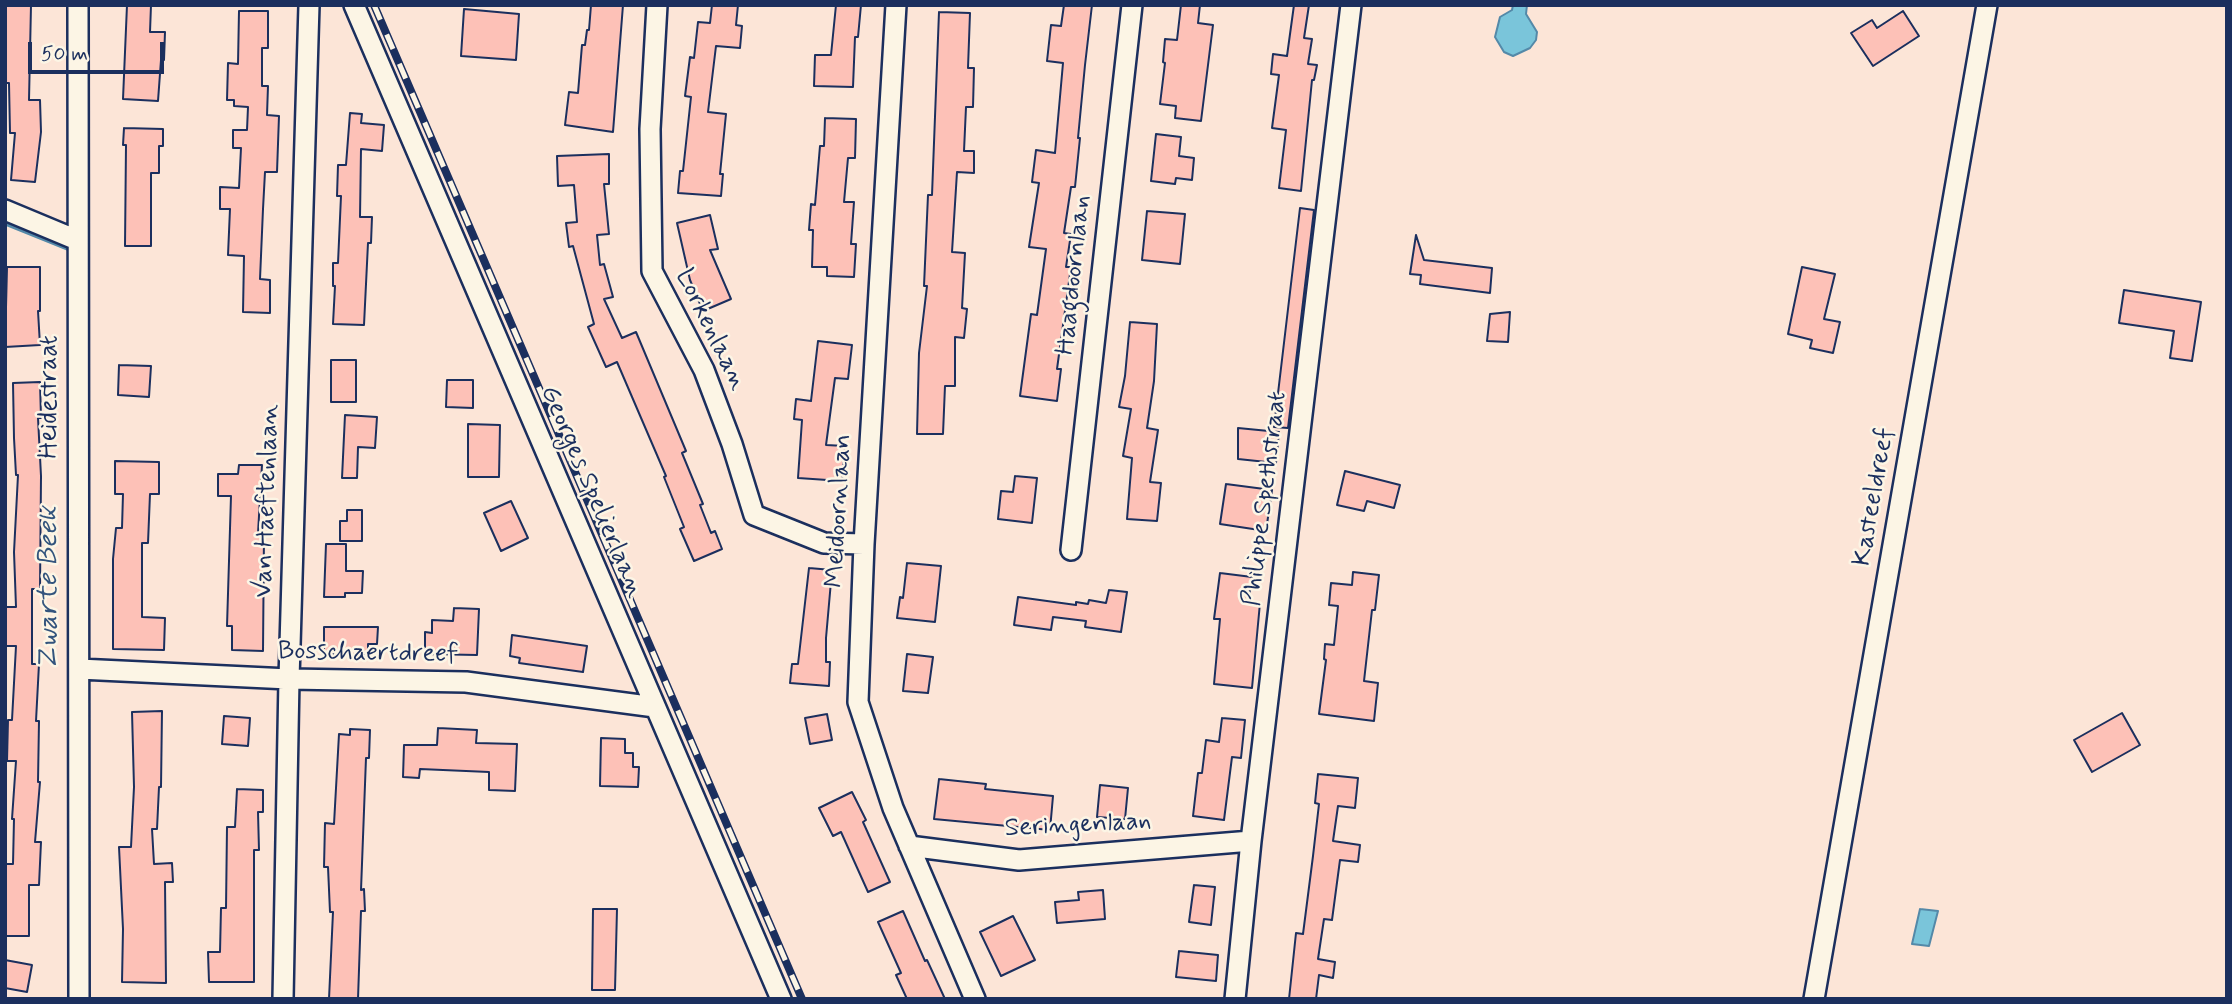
<!DOCTYPE html>
<style>
body{margin:0}
#map{position:relative;width:2232px;height:1004px;overflow:hidden;background:#fce5d7;font-family:Mynerve,sans-serif}
canvas{display:block}
.frame{position:absolute;inset:0;border:7px solid #1b2f5e;pointer-events:none}
.scale{position:absolute;left:28px;top:42px;width:136px;height:32px;box-sizing:border-box;border:4px solid #1b2f5e;border-top:0;padding-left:9px;font-size:21px;line-height:24px;white-space:nowrap;color:#1b2f5e;-webkit-text-stroke:5px #fcf5e5;paint-order:stroke}
</style>
<div id="map">
<canvas width="2232" height="1004"></canvas>
<div class="frame"></div>
<div class="scale">50 m</div>
</div>
<script>
const ctx = document.querySelector('canvas').getContext('2d');
ctx.lineJoin = 'round';
function fillPath(path, color) { ctx.fillStyle = color; ctx.fill(path, 'evenodd'); }
const shape = rows => new Path2D(rows.map(r => 'M' + r).join(''));
function stroke(path, color, width, dash) { ctx.strokeStyle = color; ctx.lineWidth = width; ctx.lineCap = dash ? 'butt' : 'round'; ctx.setLineDash(dash || []); ctx.stroke(path); }
function label(font, color, halo, rows, align = 'center') {
  ctx.font = font + ' Mynerve,sans-serif'; ctx.lineWidth = 5; ctx.setLineDash([]); ctx.textBaseline = 'middle'; ctx.strokeStyle = halo; ctx.fillStyle = color; for (const [text, x, y, turn = 0] of rows) {
    ctx.save(); ctx.translate(x, y); ctx.rotate((+turn || 0) * Math.PI / 180); ctx.textAlign = isNaN(turn) ? turn : align; if (halo) ctx.strokeText(text, 0, 0); ctx.fillText(text, 0, 0); ctx.restore();
  }
}
const water = shape([
 [1513,5,1527,5,1526,14,1537,32,1536,40,1530,48,1513,56,1504,52,1495,37,1500,17,1512,10,1513,5],
 [1920,909,1938,911,1929,946,1912,944,1920,909]
]);
fillPath(water, '#7ac5da');
stroke(water, '#5489a8', 2);
stroke(shape([
 [5,223,72,250]
]), '#5489a8', 5);
const building = shape([
 [5,5,31,5,29,100,40,100,41,132,35,182,11,180,15,133,10,133,9,83,5,83,5,5],
 [127,5,151,5,150,32,165,32,164,60,161,60,158,101,123,99,127,5],
 [591,5,623,5,613,132,565,125,569,92,578,93,582,45,585,45,587,30,589,30,591,5],
 [712,5,738,5,736,25,742,26,740,48,716,46,708,112,726,114,720,174,723,174,721,196,678,193,680,171,683,171,691,97,685,96,690,57,694,58,698,22,710,23,712,5],
 [836,5,861,5,858,37,855,37,853,87,814,86,815,55,831,55,836,5],
 [1064,5,1092,5,1085,65,1078,138,1080,138,1075,187,1071,187,1064,233,1071,234,1066,267,1071,267,1057,369,1061,369,1057,401,1020,396,1031,314,1037,315,1046,249,1029,247,1039,183,1032,182,1036,150,1055,153,1063,63,1047,61,1051,25,1061,26,1064,5],
 [1181,5,1200,5,1198,23,1213,25,1201,121,1175,118,1176,106,1160,104,1165,63,1163,62,1165,39,1177,40,1181,5],
 [1294,5,1309,5,1304,38,1312,39,1308,64,1317,65,1314,80,1312,80,1301,191,1279,188,1286,130,1272,128,1279,75,1271,74,1273,54,1287,56,1294,5],
 [464,9,519,14,516,60,461,56,464,9],
 [239,11,268,11,268,48,262,48,262,86,268,86,267,115,279,116,277,172,265,172,263,209,260,279,270,280,270,313,243,312,244,256,228,255,230,209,220,209,220,187,239,188,241,148,233,148,233,130,247,130,248,107,234,106,234,100,227,100,228,63,238,64,239,11],
 [1903,11,1919,36,1873,66,1851,33,1872,20,1877,28,1903,11],
 [939,12,970,13,968,68,974,68,973,107,966,107,964,151,974,151,974,173,957,172,952,252,965,253,962,308,967,309,964,338,955,337,955,386,945,386,943,434,917,434,919,353,927,286,924,286,928,195,932,195,939,12],
 [350,113,362,114,361,123,384,125,382,151,361,149,360,217,372,217,371,243,368,243,364,325,333,324,335,286,333,286,333,263,338,263,341,196,337,196,338,165,346,165,350,113],
 [825,118,856,119,855,158,848,158,844,202,854,202,851,244,856,244,854,277,827,276,827,267,812,267,813,230,809,230,811,204,815,205,820,146,824,146,825,118],
 [124,128,163,129,163,146,159,146,159,173,151,173,151,246,125,246,126,145,123,145,124,128],
 [1156,134,1181,137,1179,156,1194,158,1192,180,1176,178,1175,184,1151,181,1156,134],
 [609,154,609,184,604,184,609,234,597,235,600,265,604,264,613,297,604,299,622,338,636,332,686,451,682,453,703,504,700,505,711,533,715,531,722,549,694,561,680,529,684,527,664,477,666,476,617,362,606,367,588,327,594,324,573,246,569,247,566,223,577,222,574,185,558,186,557,156,609,154],
 [1300,208,1314,210,1288,428,1274,427,1300,208],
 [1147,211,1185,214,1180,264,1142,260,1147,211],
 [710,215,718,249,710,250,731,299,703,311,690,280,677,223,710,215],
 [1416,235,1424,260,1492,268,1490,293,1420,284,1421,275,1410,274,1416,235],
 [7,267,40,267,40,311,38,311,40,345,5,347,7,267],
 [1802,267,1835,274,1824,319,1840,322,1833,353,1810,348,1812,340,1788,334,1802,267],
 [2124,290,2201,302,2192,361,2170,358,2174,331,2119,323,2124,290],
 [1510,312,1508,342,1487,341,1490,314,1510,312],
 [1130,322,1157,324,1154,381,1147,428,1158,430,1150,482,1161,483,1157,521,1127,519,1132,458,1123,456,1131,409,1119,407,1125,376,1130,322],
 [818,341,852,345,848,379,835,378,826,445,845,446,842,481,798,478,802,420,794,419,796,399,811,401,818,341],
 [331,360,356,360,356,402,331,402,331,360],
 [119,365,151,366,149,397,118,395,119,365],
 [447,380,473,380,473,408,446,407,447,380],
 [40,382,41,418,38,418,41,476,40,589,32,589,32,664,39,664,36,721,39,721,38,782,40,782,35,842,41,842,39,885,29,885,29,936,5,936,5,864,13,864,14,819,12,819,16,761,7,761,8,720,12,720,16,646,5,646,5,607,16,607,14,552,18,475,16,475,14,438,13,383,40,382],
 [345,415,377,417,375,448,358,447,357,478,342,478,345,415],
 [468,424,500,425,499,477,468,477,468,424],
 [1238,428,1279,432,1276,463,1238,459,1238,428],
 [115,461,159,462,159,494,150,494,148,543,142,543,142,617,165,618,164,650,113,649,113,559,116,528,122,528,123,494,115,494,115,461],
 [239,465,262,465,258,533,264,533,263,651,232,650,232,626,227,626,231,496,218,496,218,474,238,474,239,465],
 [1345,471,1400,485,1394,508,1367,501,1364,511,1337,505,1345,471],
 [1015,476,1037,478,1032,523,998,519,1001,491,1013,492,1015,476],
 [1226,484,1272,490,1266,531,1220,524,1226,484],
 [511,501,528,538,501,551,484,513,511,501],
 [347,510,362,510,362,541,340,541,340,521,347,521,347,510],
 [326,544,346,544,346,571,363,571,362,593,345,593,345,597,324,597,326,544],
 [907,563,941,566,935,622,897,618,900,597,903,598,907,563],
 [809,568,832,570,826,638,826,662,830,662,829,686,790,683,792,664,798,664,809,568],
 [1353,572,1379,575,1375,610,1372,610,1364,681,1378,683,1374,721,1319,714,1326,660,1324,659,1325,644,1334,645,1338,606,1329,605,1331,583,1352,585,1353,572],
 [1220,573,1252,577,1248,602,1260,603,1252,688,1214,684,1220,619,1214,619,1220,573],
 [1109,590,1127,592,1121,632,1085,627,1086,621,1053,617,1051,630,1014,625,1018,597,1076,605,1076,602,1088,604,1089,600,1106,603,1109,590],
 [454,608,479,609,477,655,425,654,425,632,432,633,432,620,453,621,454,608],
 [324,627,378,627,377,644,368,644,368,654,324,654,324,627],
 [512,635,587,646,583,672,519,663,520,658,510,656,512,635],
 [907,654,933,657,928,693,903,691,907,654],
 [162,711,161,787,159,787,157,829,152,829,154,864,172,863,173,882,165,882,166,983,122,982,123,929,119,847,131,847,134,787,132,712,162,711],
 [2122,713,2140,745,2092,772,2074,740,2122,713],
 [827,714,832,740,810,744,805,718,827,714],
 [224,716,250,718,248,746,222,744,224,716],
 [1222,718,1245,720,1241,758,1232,757,1224,820,1193,816,1198,773,1202,773,1206,740,1219,742,1222,718],
 [438,728,477,730,476,743,517,744,515,791,489,790,489,772,420,769,419,778,403,777,404,745,437,745,438,728],
 [350,729,370,730,369,758,366,758,361,890,364,889,365,911,361,911,358,999,329,999,333,912,330,912,328,867,324,867,325,823,334,824,339,734,350,735,350,729],
 [601,738,625,739,625,753,633,753,633,767,639,767,638,787,600,786,601,738],
 [1318,774,1358,778,1355,808,1338,806,1333,841,1360,845,1358,862,1340,860,1332,920,1324,919,1318,959,1335,962,1333,978,1319,975,1316,999,1289,999,1296,933,1303,934,1313,856,1319,804,1315,803,1318,774],
 [939,779,986,784,985,789,1053,796,1050,830,934,819,939,779],
 [1100,785,1128,788,1125,819,1097,817,1100,785],
 [237,789,263,790,263,812,258,812,259,850,254,850,254,982,209,982,208,952,220,952,221,908,226,908,227,827,235,827,237,789],
 [852,792,866,820,863,822,890,882,868,892,841,832,833,836,819,808,852,792],
 [1194,885,1215,887,1211,925,1189,922,1194,885],
 [1103,890,1105,919,1057,923,1055,902,1079,900,1078,892,1103,890],
 [593,909,617,909,615,990,592,990,593,909],
 [903,911,925,961,927,960,945,999,907,999,896,975,901,973,878,922,903,911],
 [1013,916,1035,960,1001,976,980,932,1013,916],
 [1179,951,1218,955,1216,981,1176,977,1179,951],
 [5,960,32,965,27,992,5,988,5,960]
]);
fillPath(building, '#fdc1b7');
stroke(building, '#1b2f5e', 2);
const minor = shape([
 [78,5,79,999],
 [354,5,781,999],
 [657,5,650,129,652,271,704,370,732,444,754,515,824,543,864,544],
 [896,5,864,544,858,702,893,808,975,999],
 [5,210,77,240],
 [1071,550,1132,5],
 [79,669,289,679,466,682,655,707],
 [909,846,1019,860,1251,841],
 [283,999,289,679,309,5],
 [1235,999,1251,841,1351,5],
 [1814,999,1987,5]
]);
stroke(minor, '#1b2f5e', 24);
stroke(minor, '#fcf5e5', 19);
const rail = shape([
 [374,5,802,999]
]);
stroke(rail, '#1b2f5e', 8);
stroke(rail, '#fcf5e5', 5, [16]);
label('26px', '#1b2f5e', '#fcf5e5', [
 ["Haagdoornlaan",1075,275,-84],
 ["Lorkenlaan",710,330,64],
 ["Heidestraat",51,397,-90],
 ["Georges Spelierlaan",591,492,67],
 ["Kasteeldreef",1875,497,-80],
 ["Philippe Spethstraat",1266,499,-83],
 ["Van Haeftenlaan",268,501,-88],
 ["Meidoornlaan",840,511,-87],
 ["Bosschaertdreef",368,654,1],
 ["Seringenlaan",1078,826,-3]
]);
label('italic 28px', '#33547d', '#fcf5e5', [
 ["Zwarte Beek",50,588,-90]
]);
</script>
